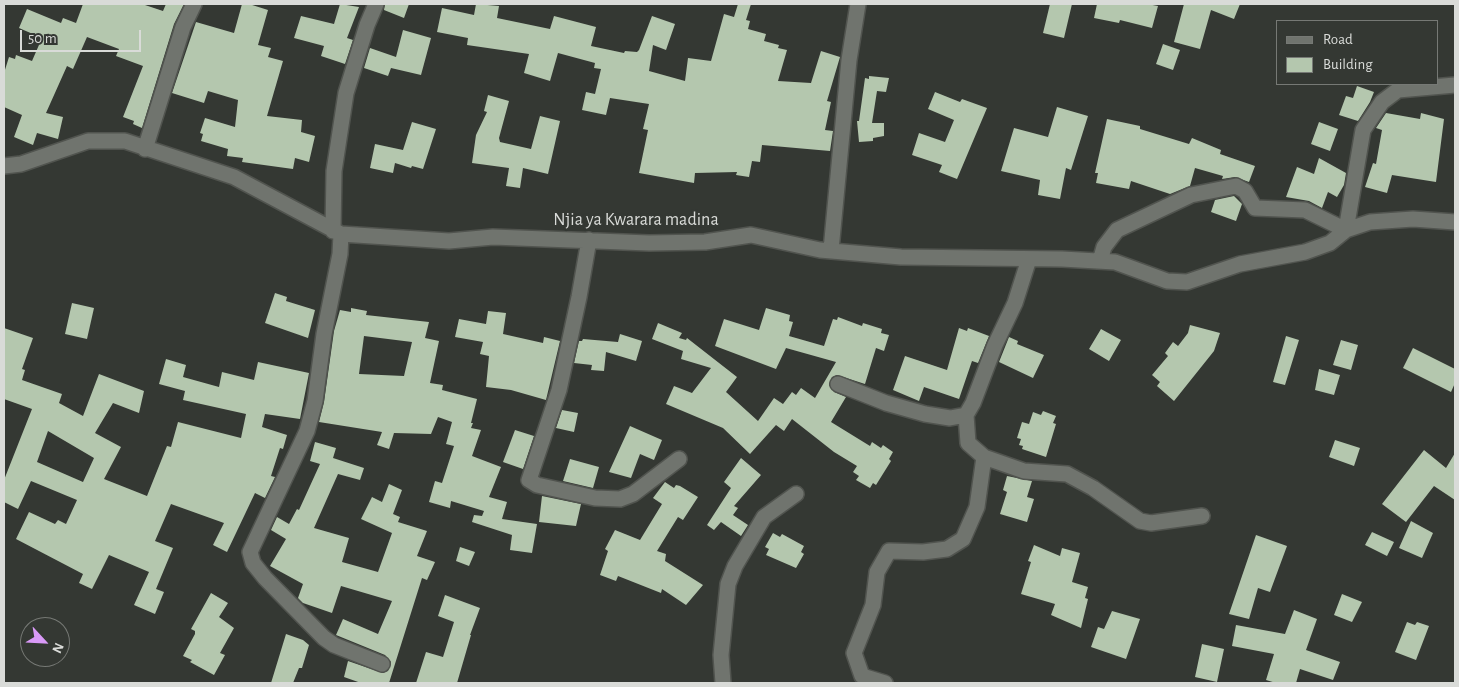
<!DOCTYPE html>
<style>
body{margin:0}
#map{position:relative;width:1459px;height:687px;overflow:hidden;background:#343833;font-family:"Alegreya Sans",sans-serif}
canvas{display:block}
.frame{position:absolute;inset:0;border:5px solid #d9dbd8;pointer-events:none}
.legend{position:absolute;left:1276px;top:20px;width:162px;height:65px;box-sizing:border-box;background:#343833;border:1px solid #767975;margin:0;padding:6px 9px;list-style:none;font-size:15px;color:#d9dbd8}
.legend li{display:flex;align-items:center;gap:10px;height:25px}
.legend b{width:25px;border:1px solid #767975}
.north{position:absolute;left:20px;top:617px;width:50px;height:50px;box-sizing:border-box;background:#343833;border:1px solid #767975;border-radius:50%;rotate:115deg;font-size:14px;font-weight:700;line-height:20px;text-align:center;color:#d9dbd8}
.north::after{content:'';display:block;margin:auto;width:18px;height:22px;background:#d99af7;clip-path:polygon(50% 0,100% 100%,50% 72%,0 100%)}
.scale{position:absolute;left:20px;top:30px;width:121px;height:22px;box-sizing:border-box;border:2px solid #d9dbd8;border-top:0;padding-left:6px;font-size:15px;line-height:18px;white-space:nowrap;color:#d9dbd8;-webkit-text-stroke:4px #343833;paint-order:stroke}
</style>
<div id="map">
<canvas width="1459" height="687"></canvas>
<div class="frame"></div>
<ul class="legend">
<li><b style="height:6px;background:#70746e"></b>Road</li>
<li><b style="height:14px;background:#b4c7ae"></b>Building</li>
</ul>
<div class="north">N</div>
<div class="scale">50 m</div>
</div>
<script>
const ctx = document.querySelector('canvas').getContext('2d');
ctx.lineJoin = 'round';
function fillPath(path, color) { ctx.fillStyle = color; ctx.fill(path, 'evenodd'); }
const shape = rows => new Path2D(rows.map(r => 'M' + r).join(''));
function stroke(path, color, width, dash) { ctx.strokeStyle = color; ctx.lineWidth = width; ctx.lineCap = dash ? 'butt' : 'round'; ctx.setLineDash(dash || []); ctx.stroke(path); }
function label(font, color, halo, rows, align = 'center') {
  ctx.font = font + ' "Alegreya Sans",sans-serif'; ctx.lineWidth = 5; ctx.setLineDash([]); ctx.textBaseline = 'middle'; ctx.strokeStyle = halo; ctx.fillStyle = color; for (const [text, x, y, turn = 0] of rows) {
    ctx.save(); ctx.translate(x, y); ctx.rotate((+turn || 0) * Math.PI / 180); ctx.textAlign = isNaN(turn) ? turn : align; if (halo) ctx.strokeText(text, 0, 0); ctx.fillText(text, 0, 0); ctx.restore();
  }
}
fillPath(shape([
 [83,4,142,4,163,11,166,4,184,4,174,24,142,128,133,124,134,121,123,117,143,66,116,56,119,49,87,37,73,69,67,66,46,113,63,117,58,139,37,133,33,145,14,137,22,115,4,107,4,73,9,57,15,59,16,55,32,61,42,38,19,28,27,9,61,23,63,18,76,23],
 [242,4,249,4,268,10,258,45,271,48,268,57,283,61,267,116,302,120,301,132,315,136,309,162,295,158,293,169,242,162,243,158,227,156,228,149,201,141,203,134,200,133,205,118,235,127,238,100,208,91,204,103,172,93,196,22,234,33],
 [340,4,359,7,347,38,353,40,345,64,321,56,324,46,294,38,301,16,334,24],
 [385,4,409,4,404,18,384,10],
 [476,4,499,6,497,18,550,29,554,16,596,27,591,46,624,53,625,51,637,52,639,50,652,16,675,24,666,50,653,45,649,71,685,81,688,58,711,61,724,14,734,17,738,4,751,4,746,20,750,21,748,29,766,34,764,41,779,45,778,48,787,50,778,81,811,83,821,51,840,57,827,101,831,102,825,130,833,131,830,151,762,145,760,162,752,161,749,177,736,175,737,172,695,173,694,183,639,173,648,130,643,129,649,104,610,98,606,115,582,110,586,92,595,94,601,69,594,68,595,63,558,53,550,81,524,73,529,54,467,45,468,38,437,32,442,8,474,15],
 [1050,4,1072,4,1064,38,1043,33],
 [1097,4,1147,4,1158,6,1152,28,1120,20,1119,23,1094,18],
 [1184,4,1240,4,1234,19,1211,10,1200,49,1174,42],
 [403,30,431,38,421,75,391,68,388,76,364,68,370,48,396,57],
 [1163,44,1180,50,1173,70,1156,64],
 [869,76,889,78,886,92,877,91,872,123,884,123,884,136,873,138,873,141,859,142,857,121,859,121,865,78,869,79],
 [1357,86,1374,92,1370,102,1358,121,1339,115,1346,96,1353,98],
 [935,92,960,102,962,99,987,108,957,179,939,172,942,165,912,155,919,133,945,142,954,120,928,109],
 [488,95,509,101,499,138,500,142,531,149,540,116,560,121,548,174,523,168,520,188,506,186,509,168,472,163,476,135,487,112,484,111],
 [1057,107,1088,116,1071,170,1066,168,1060,199,1038,195,1040,180,1001,171,1014,128,1048,137],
 [1386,113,1420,119,1421,113,1444,119,1436,182,1392,175,1387,193,1365,187,1373,163,1376,164,1382,130,1376,128],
 [1107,119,1140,126,1140,129,1189,144,1192,138,1221,150,1220,154,1255,166,1249,182,1235,177,1222,179,1223,176,1195,168,1190,186,1170,194,1131,181,1129,189,1096,183,1098,173,1095,173],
 [412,122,436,129,423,169,412,166,411,168,395,163,393,173,370,168,375,144,403,150],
 [1319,122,1338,129,1330,151,1311,144],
 [1319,158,1346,173,1344,185,1337,197,1328,192,1322,208,1309,201,1286,197,1297,167,1314,174],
 [1234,196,1242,204,1236,221,1211,212,1215,200],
 [275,293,287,297,286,301,315,310,308,338,265,323],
 [72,303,94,308,87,339,65,334],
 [351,308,367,311,366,315,429,322,425,338,439,341,430,383,443,385,442,390,477,399,471,423,473,423,471,428,481,430,472,456,501,467,489,497,507,502,502,519,537,524,532,553,510,550,512,535,472,522,474,515,482,516,484,511,451,501,450,508,429,502,435,481,442,483,454,446,446,444,452,422,438,417,431,434,394,433,389,449,377,445,382,432,319,422,324,402,334,331,340,310,351,312],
 [364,336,412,342,404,376,359,374],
 [766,308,790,315,789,321,793,322,789,336,824,346,833,319,837,320,838,317,862,326,863,323,882,329,881,333,889,335,884,351,876,348,865,384,837,375,832,377,829,385,834,392,846,397,831,422,870,446,872,442,881,448,883,445,893,452,889,459,891,461,876,485,873,483,870,488,856,480,859,476,853,472,857,466,834,452,792,419,784,431,776,425,750,454,723,428,666,404,674,386,692,393,711,368,681,359,683,351,652,339,658,323,682,333,679,338,686,340,687,338,737,377,726,392,758,421,774,398,783,404,792,392,796,395,801,388,815,398,836,362,786,348,776,369,715,346,724,319,759,330],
 [488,311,506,313,503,334,543,343,544,337,560,341,546,400,511,390,486,387,489,356,480,354,483,342,455,337,459,319,486,324],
 [1190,325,1220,333,1214,351,1174,401,1157,386,1160,382,1152,375,1168,356,1165,353,1173,342,1178,346,1188,333],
 [4,328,33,338,22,369,25,370,22,380,62,394,59,403,83,416,99,374,144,391,139,413,113,403,95,433,121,447,104,479,147,496,167,446,171,447,178,422,241,438,246,414,183,400,185,391,159,384,166,359,186,365,183,377,219,387,222,372,254,380,258,362,309,373,300,419,265,414,262,427,287,435,283,449,280,448,271,476,275,477,265,498,255,493,227,552,213,545,224,523,171,504,155,541,173,548,156,589,164,592,155,614,134,605,149,572,109,555,92,589,79,583,83,574,16,539,29,512,55,524,58,520,66,524,77,500,31,481,18,509,4,502,4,480,32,409,4,399],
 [48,431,94,458,83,482,37,462],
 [959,328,967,331,968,328,989,336,978,363,972,361,959,399,924,387,919,401,893,390,905,356,947,370],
 [1101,329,1121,340,1109,361,1089,349],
 [620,334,642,341,636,361,606,352,604,371,591,370,592,365,574,363,579,341,582,341,583,339,618,342],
 [1286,336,1299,340,1285,385,1273,382],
 [1009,337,1018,341,1017,344,1044,355,1033,378,999,362],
 [1341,340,1358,345,1351,370,1333,365],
 [1413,348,1455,369,1455,383,1451,392,1403,368],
 [1319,369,1340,375,1334,395,1315,390],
 [562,410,578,413,574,432,556,428],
 [1043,411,1056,416,1053,423,1056,424,1046,457,1022,449,1023,446,1019,445,1021,439,1017,438,1022,422,1029,424,1033,412,1041,415],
 [630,426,662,440,654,460,640,454,631,478,609,472],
 [515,430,534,436,523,469,503,462],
 [1335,440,1360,448,1354,466,1329,457],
 [315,442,336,448,333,458,364,468,360,480,338,474,314,528,349,538,342,562,378,572,392,533,361,519,372,497,382,502,389,484,402,490,393,514,400,517,398,522,427,531,417,556,435,562,427,580,422,578,389,683,361,683,344,677,348,661,383,673,388,671,391,662,385,655,336,635,343,619,378,634,392,601,341,586,332,613,303,603,298,598,303,584,270,566,286,539,271,530,277,517,289,524,297,509,299,510,320,464,310,461],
 [1424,450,1446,468,1455,453,1455,500,1434,486,1406,522,1382,504],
 [741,458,761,475,734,506,738,508,733,515,748,525,741,536,721,522,714,530,707,525,731,488,724,482],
 [570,459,599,467,593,488,563,481],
 [1007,476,1032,481,1027,497,1034,499,1027,522,1000,514,1007,492,1003,490],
 [665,482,674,488,676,485,680,486,698,497,683,520,678,517,657,551,666,554,665,561,703,585,686,605,662,589,661,593,618,576,616,581,600,575,608,551,605,549,615,530,640,540,662,504,653,498],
 [542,496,581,504,576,526,539,522],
 [1411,521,1433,533,1422,558,1399,548],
 [1372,532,1394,542,1387,556,1365,545],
 [773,533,780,537,782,534,804,546,801,552,804,554,796,568,766,555,769,549,765,547],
 [1256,535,1287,546,1270,592,1258,588,1249,619,1229,614],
 [1034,545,1060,556,1062,548,1080,553,1072,582,1088,587,1085,598,1088,599,1081,628,1051,615,1055,604,1021,594,1031,562,1028,561],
 [460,547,475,552,469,566,456,561],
 [211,593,228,603,219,617,234,628,220,653,225,655,214,675,190,662,192,660,183,656,195,634,195,631,191,629],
 [1342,594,1362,602,1352,622,1334,615],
 [445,595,480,608,470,635,471,635,457,683,416,683,426,652,443,657,454,622,438,616],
 [1294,610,1317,619,1306,650,1340,662,1333,680,1300,669,1296,683,1276,683,1266,680,1274,654,1232,646,1236,625,1285,634],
 [1112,611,1140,619,1126,659,1091,647,1098,627,1104,629],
 [1407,622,1415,625,1417,622,1429,626,1416,660,1395,652],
 [286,634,303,640,309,645,302,668,299,668,293,683,271,683],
 [1202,644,1224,649,1217,682,1195,677]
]), '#b4c7ae');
const street = shape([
 [145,149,183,27,194,4],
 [4,166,21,164,88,141,125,141,234,177,341,234,449,241,493,237,649,243,705,242,751,235,820,250,901,257,1062,259,1115,262,1167,281,1187,282,1240,264,1305,252,1330,243,1346,230,1370,222,1413,219,1455,222],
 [333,231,334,171,346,93,367,25,376,4],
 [341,234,340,254,324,334,315,401,307,431,250,552,253,563,265,578,324,638,334,645,382,664],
 [589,240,579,297,559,390,529,480,537,485,595,498,620,499,633,494,679,459],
 [831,250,849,60,858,4],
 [1100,261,1104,247,1117,230,1191,195,1236,186,1245,191,1255,208,1305,210,1346,230,1363,130,1382,102,1398,90,1455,85],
 [838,384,886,403,925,414,950,418,966,415,973,403,995,345,1015,303,1029,259],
 [966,415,968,443,984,457,1024,471,1067,474,1093,488,1140,521,1151,523,1202,516],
 [723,683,721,655,728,584,735,566,764,517,796,494],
 [885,683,862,676,854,653,873,605,877,572,889,551,923,552,947,549,963,539,977,507,984,457]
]);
stroke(street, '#51544f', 18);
stroke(street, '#70746e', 15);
label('18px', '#d9dbd8', '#343833', [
 ["Njia ya Kwarara madina",636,220]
]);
</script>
